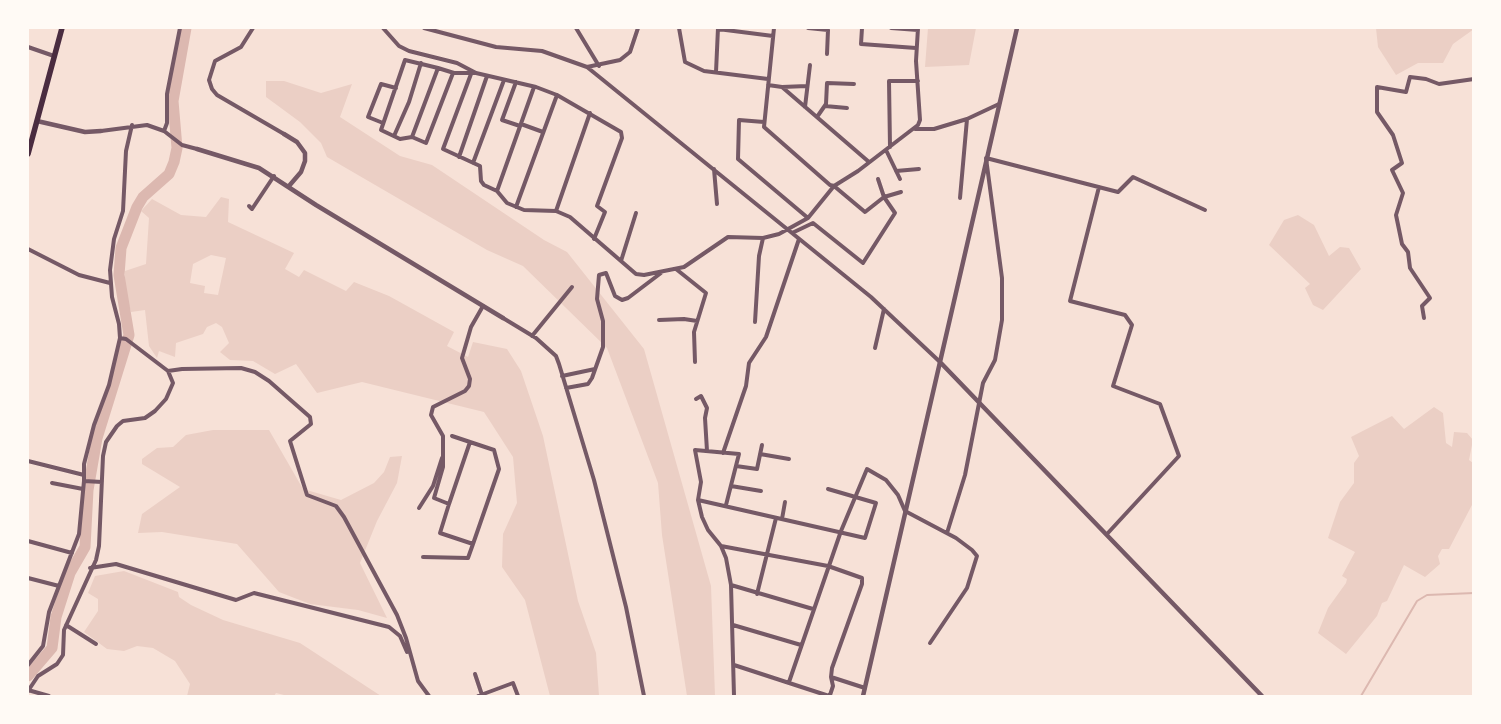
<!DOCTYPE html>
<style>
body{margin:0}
#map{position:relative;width:1501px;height:724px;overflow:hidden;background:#f7e1d7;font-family:"Roboto Condensed",sans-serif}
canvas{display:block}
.frame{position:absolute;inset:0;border:29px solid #fffaf5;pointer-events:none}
</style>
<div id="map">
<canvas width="1501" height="724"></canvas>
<div class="frame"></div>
</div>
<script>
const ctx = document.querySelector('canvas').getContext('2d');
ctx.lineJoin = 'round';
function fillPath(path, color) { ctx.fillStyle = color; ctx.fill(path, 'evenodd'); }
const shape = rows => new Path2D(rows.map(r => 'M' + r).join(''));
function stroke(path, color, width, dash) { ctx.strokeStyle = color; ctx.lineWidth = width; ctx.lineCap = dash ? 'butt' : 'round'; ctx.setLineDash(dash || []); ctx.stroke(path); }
fillPath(shape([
 [928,28,976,28,969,65,925,67],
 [1376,28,1473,28,1474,29,1453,44,1443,63,1418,63,1396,75,1378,47],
 [266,81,284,81,321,93,352,84,340,117,400,156,432,165,544,240,567,252,644,349,711,586,715,696,687,696,662,535,658,483,607,348,523,266,487,250,327,157,321,143,300,122,266,97],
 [221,197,229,199,228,222,294,253,285,269,299,277,304,270,346,291,354,282,389,296,454,332,447,346,468,357,473,342,507,349,521,371,543,436,578,601,596,653,599,696,550,696,525,600,502,567,503,534,517,503,513,457,484,412,362,382,317,393,296,364,275,374,253,361,230,360,220,352,229,343,222,327,216,323,207,327,203,334,176,343,175,357,159,351,157,358,149,346,145,310,131,312,125,292,125,271,146,264,149,218,141,211,152,199,181,215,206,217],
 [211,255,226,258,218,295,204,293,205,286,190,283,193,264],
 [1298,215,1314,225,1329,256,1340,247,1349,248,1361,269,1323,310,1313,305,1305,288,1310,284,1269,245,1284,220],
 [1434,407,1443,413,1446,443,1452,447,1454,432,1467,433,1473,440,1469,460,1473,463,1473,503,1449,549,1442,549,1438,556,1440,564,1425,577,1404,565,1387,601,1382,603,1377,616,1346,654,1318,633,1328,608,1346,583,1347,579,1342,576,1355,552,1328,538,1340,502,1354,483,1354,463,1359,456,1351,437,1392,416,1404,429],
 [213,430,269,430,303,489,341,500,374,483,384,472,390,457,402,456,397,483,377,521,360,563,387,618,358,610,310,604,279,592,237,544,162,532,138,533,142,514,180,487,142,464,142,459,157,448,173,447,186,435],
 [124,571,178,592,179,597,191,605,223,620,300,643,381,696,288,696,276,693,274,696,187,696,190,684,175,661,153,648,137,646,124,651,107,649,84,632,98,611,98,599,88,593,95,576]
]), '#ebcfc5');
stroke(shape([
 [1361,696,1417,601,1427,595,1474,593]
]), '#dcb8b0', 2);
stroke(shape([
 [28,676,52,648,56,617,70,573,85,547,88,490,97,438,129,335,119,275,121,248,137,207,143,197,169,174,174,162,177,148,173,101,186,28]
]), '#dcb8b0', 11);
stroke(shape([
 [253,28,241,47,215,61,209,80,212,89,217,95,284,134],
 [383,28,399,46,409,51,457,63,476,73],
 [424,28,496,47,542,51,587,67,620,60,630,52,638,28],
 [576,28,599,66],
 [679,28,685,62,704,71,768,79],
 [774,28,764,127,830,185,834,186,865,212,884,197,901,192],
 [808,28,828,30,827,54],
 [862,28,861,44,916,48],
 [891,28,918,30],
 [718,29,773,36],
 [28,47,54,56],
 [587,67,871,297,940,362],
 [716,72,718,28],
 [453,73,426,143,412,137,400,139,381,130,405,60,438,68,454,73,476,73,536,87,557,95,621,132,622,138,597,206,605,212,594,239],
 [471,74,443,149,480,166,481,181,484,185,497,191,534,87],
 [516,82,502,120,520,126],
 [768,85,782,87,869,162],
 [782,87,807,86],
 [825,106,847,108],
 [805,107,810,65],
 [817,117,826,104,827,83,854,84],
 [764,122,739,120,738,159,808,218],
 [383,123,368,117,381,84,396,88],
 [521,124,543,132],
 [915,129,934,129,967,119,999,104],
 [101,131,147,125,164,131,182,145,197,149],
 [164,131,167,123,167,94,180,28],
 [394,136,409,102,421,63],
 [412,137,438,68],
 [890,147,889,81,918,81],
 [886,150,900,179],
 [459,157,487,76],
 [473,163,504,80],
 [714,169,717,204],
 [896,171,919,169],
 [1099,187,1070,301,1125,315,1132,325,1113,386,1160,404,1179,456,1107,534],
 [497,191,507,203,524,210,556,211,570,217,636,274,644,275,684,267,728,237,763,238,779,234,808,218,834,186,858,171,918,125,920,120,916,61,918,28],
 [960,198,967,119],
 [249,206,252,209,274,176],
 [516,207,557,95],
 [556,211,590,113],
 [792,233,813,223,863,263,895,213,884,197,878,179],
 [28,249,79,275,110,283],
 [621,261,636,213],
 [676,269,706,293,694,332,695,362],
 [503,318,536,338,556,356,559,364,594,480,626,607,644,696],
 [1424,318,1422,306,1430,298,1410,268,1408,252,1402,244,1396,215,1403,193,1392,170,1402,163,1393,135,1377,112,1377,87,1406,92,1410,77,1426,79,1439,84,1474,79],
 [659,320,684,319,697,321],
 [755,322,759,256,763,238],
 [532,336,572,287],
 [875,348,884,309],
 [168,371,182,369,241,368,255,372,269,381,310,417,311,424,290,441,307,495,336,506,344,517,397,615,406,638,418,681,429,696],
 [562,376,595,369],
 [566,388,588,384,592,378,603,347,603,321,597,299,599,275,606,273,615,296,622,300,628,298,661,273],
 [696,399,701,396,707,408,705,418,707,451],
 [452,436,494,450,499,469,473,544,440,533,449,504,434,498,443,467,443,436,431,415,433,407,465,391,469,386,470,379,462,358,471,327,483,306],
 [723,453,746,386,749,363,766,337,799,239],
 [760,454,789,459],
 [28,461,84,475],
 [736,466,757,469,762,445],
 [102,482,84,481,84,464,94,425,109,385,120,338,119,324,112,297,110,270,114,239,123,211,126,151,132,125],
 [52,483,83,489],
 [731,486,761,491],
 [698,500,865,538,876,503,828,489],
 [449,504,470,442],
 [726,505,739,454,695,450,701,482,698,500,702,517,708,530,721,546,726,558,731,585,734,696],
 [419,508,433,486,442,458],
 [782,519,785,502],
 [947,533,965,475,983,383,995,360,1002,320,1002,278,986,158,1118,192,1133,177,1205,210],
 [28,541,72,553],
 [721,546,828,566,862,578,862,584,832,668,831,677],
 [423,557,468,558,473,544],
 [90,568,116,564,236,600,254,593,389,627,400,636,407,652],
 [28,578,59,586],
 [731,585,813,609],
 [757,594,776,518],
 [66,625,96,644],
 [733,625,801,645],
 [28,665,43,646,49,612,79,534,84,481],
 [734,665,829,696],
 [475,674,482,695],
 [789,682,841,531,867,469,886,480,898,495,905,511,956,538,972,550,977,556,967,588,930,643],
 [28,690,49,696],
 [28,691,38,676,57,664,63,655,64,630,96,560,99,546,103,456,106,442,117,426,123,421,145,418,155,411,166,399,173,383,168,371,126,339,120,338],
 [830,695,833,686,831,677,865,688],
 [478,696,513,683,518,696]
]), '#755966', 4);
stroke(shape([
 [37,121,85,132,101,131],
 [284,134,297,142,305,153,305,161,301,172,289,186],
 [197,149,259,168,316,205,503,318],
 [940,362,1262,696],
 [863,696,1017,28]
]), '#755966', 4.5);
stroke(shape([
 [28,154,62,28]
]), '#4a2c40', 5.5);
</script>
